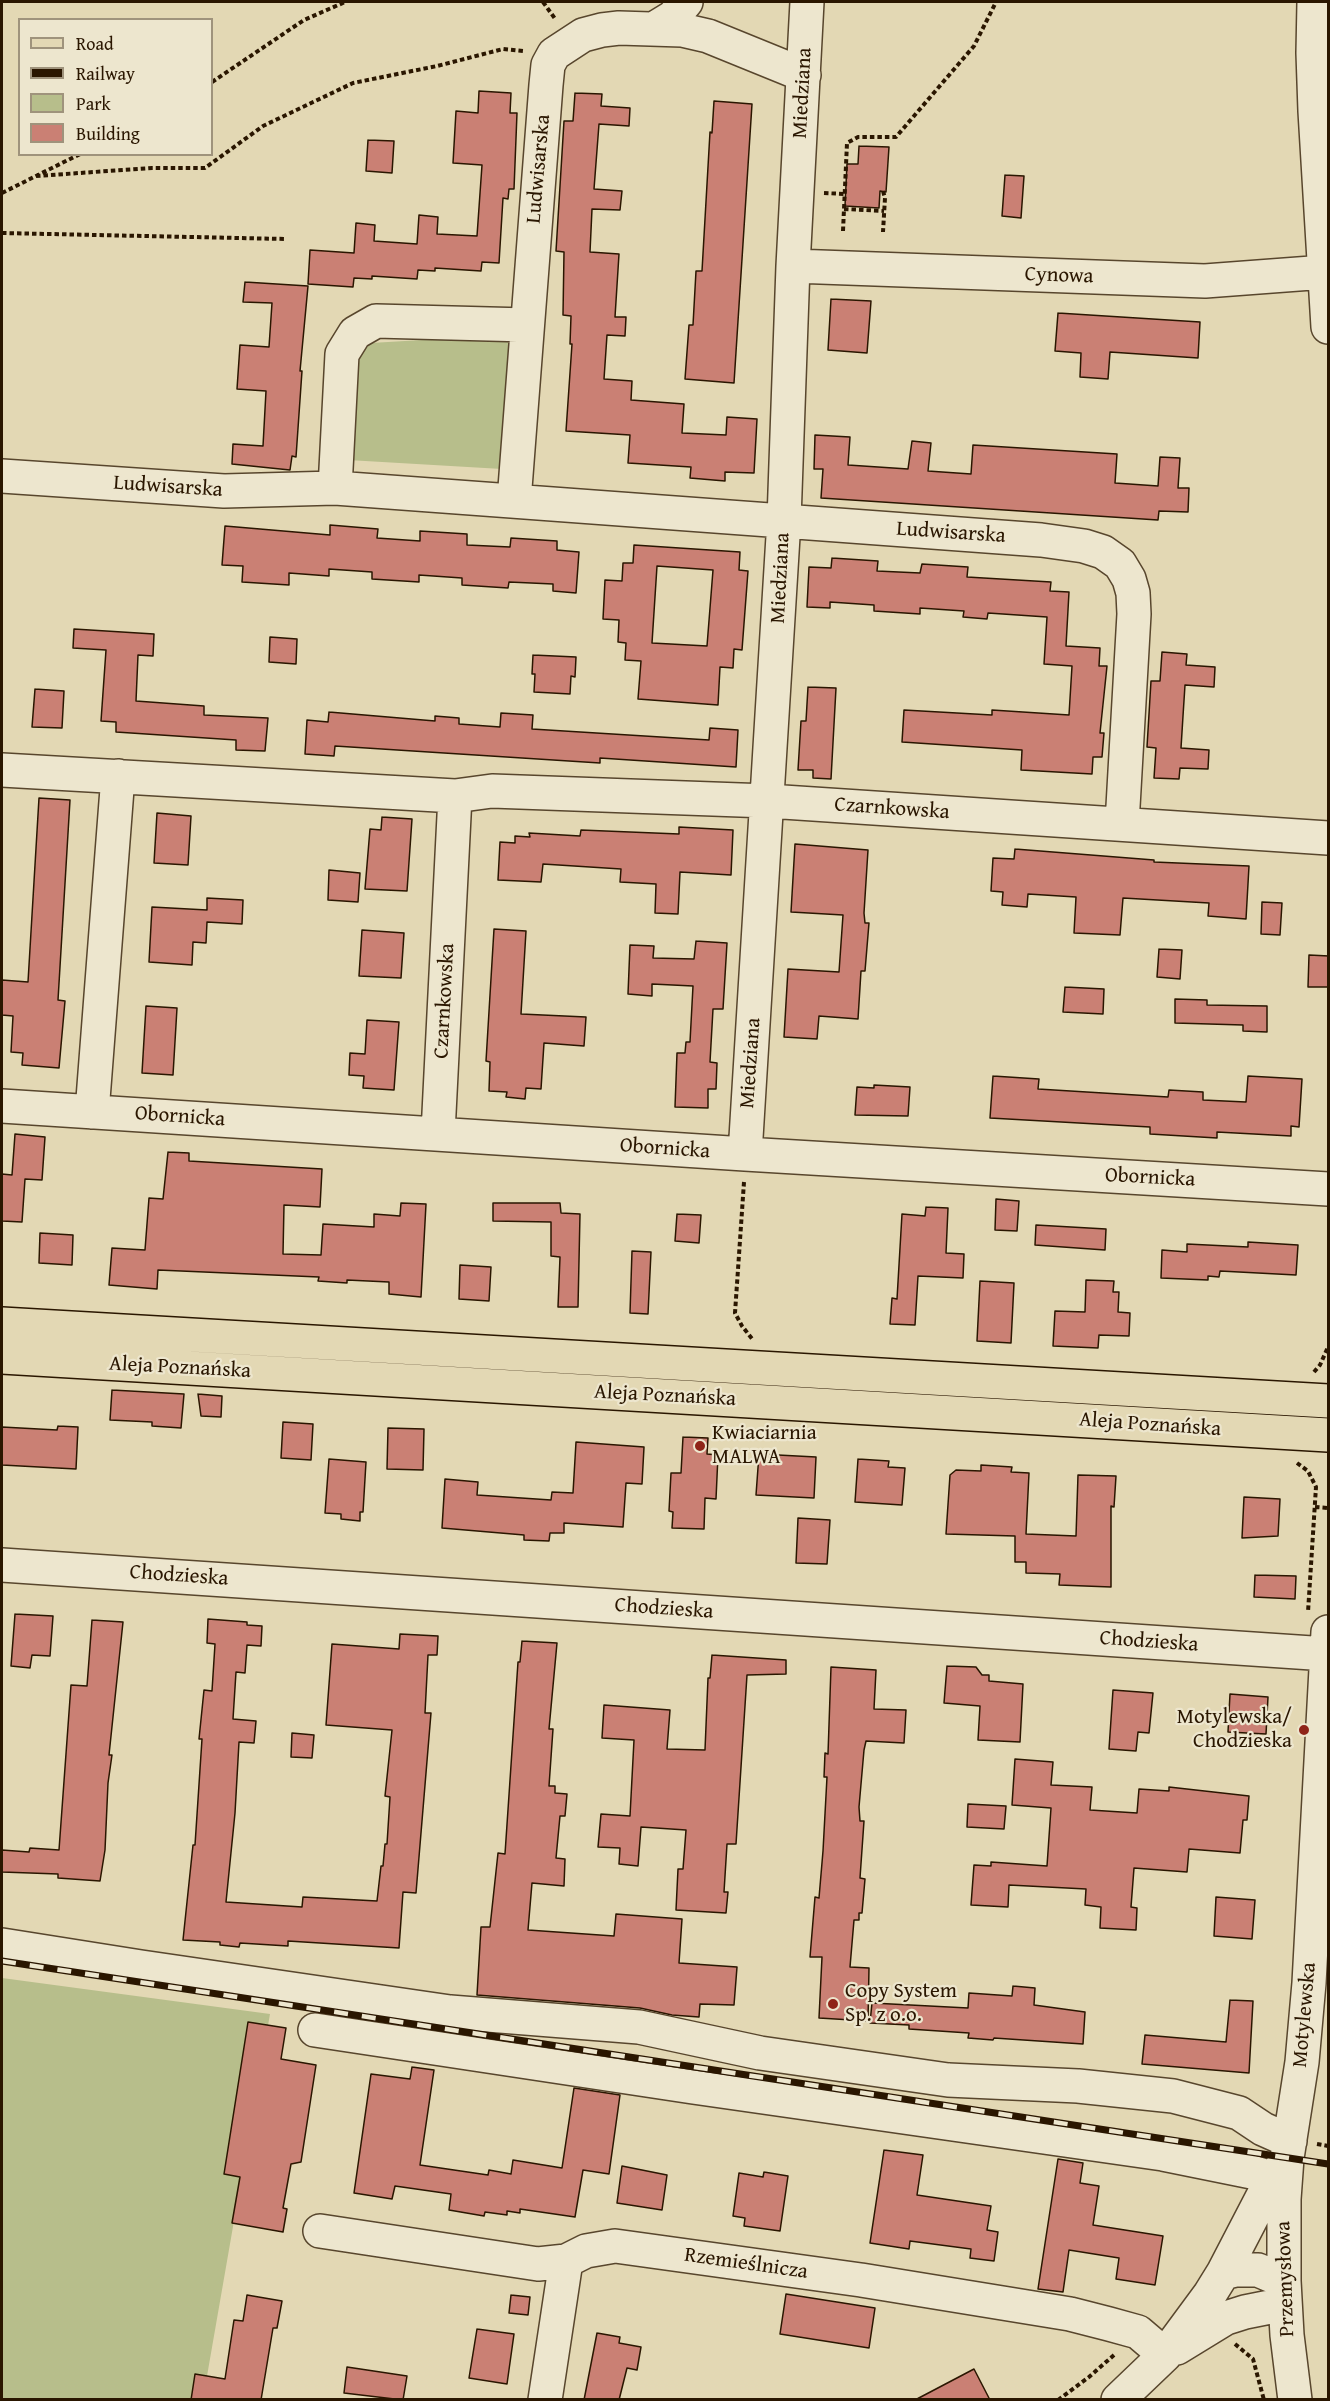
<!DOCTYPE html>
<meta charset="utf-8">
<style>
body{margin:0}
#map{position:relative;width:1330px;height:2401px;overflow:hidden;background:#e3d8b4;font-family:"Gentium Book Plus",serif}
canvas{display:block}
.frame{position:absolute;inset:0;border:3px solid #2a1600;pointer-events:none}
.legend{position:absolute;left:18px;top:18px;width:195px;height:138px;box-sizing:border-box;background:#ede6ce;border:2px solid #9f937c;margin:0;padding:8px 10px;list-style:none;font-size:18px;color:#2a1600}
.legend li{display:flex;align-items:center;gap:12px;height:30px}
.legend b{width:30px;border:2px solid #9f937c}
</style>
<div id="map">
<canvas width="1330" height="2401"></canvas>
<div class="frame"></div>
<ul class="legend">
<li><b style="height:8px;background:#e3d8b4"></b>Road</li>
<li><b style="height:8px;background:#2a1600"></b>Railway</li>
<li><b style="height:16px;background:#b7be8b"></b>Park</li>
<li><b style="height:16px;background:#ca8074"></b>Building</li>
</ul>
</div>
<script>
const ctx = document.querySelector('canvas').getContext('2d');
ctx.lineJoin = 'round';
function fillPath(path, color) { ctx.fillStyle = color; ctx.fill(path, 'evenodd'); }
const shape = rows => new Path2D(rows.map(r => 'M' + r).join(''));
function stroke(path, color, width, dash) { ctx.strokeStyle = color; ctx.lineWidth = width; ctx.lineCap = dash ? 'butt' : 'round'; ctx.setLineDash(dash || []); ctx.stroke(path); }
function label(font, color, halo, rows, align = 'center') {
  ctx.font = font + ' "Gentium Book Plus",serif'; ctx.lineWidth = 4.5; ctx.setLineDash([]); ctx.textBaseline = 'middle'; ctx.strokeStyle = halo; ctx.fillStyle = color; for (const [text, x, y, turn = 0] of rows) {
    ctx.save(); ctx.translate(x, y); ctx.rotate((+turn || 0) * Math.PI / 180); ctx.textAlign = isNaN(turn) ? turn : align; if (halo) ctx.strokeText(text, 0, 0); ctx.fillText(text, 0, 0); ctx.restore();
  }
}
fillPath(shape([
 [439,339,508,341,511,364,502,469,348,460,355,380,361,353,371,343],
 [2,1978,270,2014,203,2399,2,2400]
]), '#b7be8b');
const building = shape([
 [479,91,511,93,510,113,517,113,514,189,509,189,508,199,503,198,499,263,482,262,481,271,435,268,435,271,418,270,417,279,372,276,372,279,354,278,353,287,308,284,310,250,354,253,356,223,375,225,374,241,417,244,419,215,438,217,437,234,477,236,482,165,453,163,456,111,478,113,479,91],
 [575,93,602,94,601,106,630,108,629,126,599,124,594,189,622,191,620,210,592,209,590,252,619,254,615,317,626,317,625,336,607,335,604,379,632,381,631,400,684,404,682,433,726,435,727,417,757,419,754,473,725,472,725,481,690,478,691,467,628,463,630,435,566,431,572,344,570,344,571,316,563,315,564,252,556,251,564,121,573,121,575,93],
 [714,101,752,104,734,383,685,379,689,325,693,325,696,271,702,271,710,132,712,133,714,101],
 [368,140,394,141,392,173,366,171,368,140],
 [859,146,889,147,886,192,880,191,879,208,845,206,847,164,858,164,859,146],
 [1005,175,1024,176,1021,218,1002,216,1005,175],
 [245,282,308,286,300,371,302,371,296,457,292,456,290,470,232,464,233,444,263,446,266,391,237,389,240,345,269,347,272,303,243,302,245,282],
 [831,299,871,301,867,353,828,350,831,299],
 [1058,313,1200,322,1198,358,1110,352,1108,379,1080,377,1081,353,1055,351,1058,313],
 [815,435,850,437,848,465,908,469,912,441,931,443,928,471,971,474,973,445,1117,454,1115,483,1158,486,1160,457,1180,458,1178,488,1189,488,1188,512,1159,511,1158,520,821,498,823,469,814,469,815,435],
 [330,525,378,529,377,538,420,541,420,531,467,534,467,545,510,547,511,538,557,541,557,550,579,552,576,593,553,591,553,584,509,582,508,588,462,585,462,578,419,575,419,582,372,579,372,572,329,569,329,576,289,573,289,585,242,582,243,566,222,565,225,526,330,535,330,525],
 [634,545,740,552,739,570,748,571,742,650,734,649,733,668,720,667,718,705,638,699,641,661,625,660,626,643,618,642,619,620,603,619,605,580,622,581,623,563,633,563,634,545],
 [657,566,713,570,707,646,652,643,657,566],
 [832,558,878,561,877,571,920,573,922,564,968,567,967,577,1051,582,1050,591,1069,592,1066,646,1100,648,1099,666,1107,666,1100,733,1104,733,1102,757,1093,757,1092,774,1021,770,1022,750,902,742,904,710,992,715,992,710,1069,715,1072,666,1044,664,1047,617,988,613,987,619,963,617,964,611,920,608,920,614,874,611,874,605,830,602,830,608,807,607,809,567,831,568,832,558],
 [74,629,154,634,153,656,138,655,136,701,204,706,204,715,268,718,265,751,236,750,236,740,116,732,116,722,101,721,106,650,73,648,74,629],
 [270,637,297,639,296,664,269,662,270,637],
 [1162,652,1187,654,1186,665,1215,667,1214,687,1185,685,1183,716,1181,748,1209,750,1208,769,1180,768,1179,779,1154,778,1156,748,1147,747,1151,681,1160,681,1162,652],
 [533,655,576,657,575,677,571,676,570,694,534,692,535,674,532,674,533,655],
 [808,687,836,688,831,779,813,778,813,770,798,770,801,721,806,721,808,687],
 [35,689,64,691,62,728,32,727,35,689],
 [329,712,435,721,435,716,459,718,459,724,500,727,501,713,533,715,532,729,709,740,710,728,738,730,736,767,600,758,600,763,335,746,334,756,305,754,307,720,328,722,329,712],
 [39,798,70,800,58,1000,65,1001,59,1068,22,1065,23,1053,11,1052,13,1016,2,1015,2,980,28,982,39,798],
 [157,813,191,816,188,865,154,863,157,813],
 [382,817,412,819,407,891,365,889,370,829,381,830,382,817],
 [679,827,733,830,731,875,680,872,678,914,655,913,656,884,620,882,621,869,543,864,541,882,498,880,500,842,515,843,515,836,530,837,529,833,580,836,581,830,679,834,679,827],
 [795,844,868,850,864,913,865,923,869,923,865,971,861,971,858,1019,819,1016,817,1039,784,1037,788,969,839,972,843,915,791,912,795,844],
 [1015,849,1154,860,1154,862,1249,866,1246,919,1208,916,1209,903,1123,898,1120,935,1074,933,1076,897,1028,894,1027,907,1002,905,1003,892,991,891,993,858,1014,859,1015,849],
 [329,870,360,873,358,902,328,900,329,870],
 [207,898,243,900,242,924,207,922,206,943,193,942,192,965,149,962,152,907,207,910,207,898],
 [1262,902,1282,903,1280,935,1261,934,1262,902],
 [494,929,526,931,521,1014,586,1017,584,1046,544,1043,541,1089,526,1088,525,1099,506,1097,507,1092,489,1091,490,1062,486,1061,494,929],
 [362,930,404,933,401,978,359,976,362,930],
 [696,941,727,943,723,1009,713,1009,710,1062,717,1063,716,1089,708,1089,708,1108,675,1107,677,1053,685,1053,686,1042,690,1042,693,986,652,984,652,996,628,994,630,945,654,946,653,958,694,959,696,941],
 [1159,949,1182,950,1180,979,1157,977,1159,949],
 [1309,955,1329,956,1329,987,1308,987,1309,955],
 [1065,987,1104,989,1103,1014,1063,1012,1065,987],
 [1175,999,1207,1000,1207,1005,1267,1006,1267,1032,1243,1031,1243,1025,1175,1023,1175,999],
 [146,1006,177,1008,173,1075,142,1073,146,1006],
 [367,1020,399,1022,394,1090,363,1088,364,1076,349,1075,350,1053,365,1054,367,1020],
 [993,1076,1039,1079,1038,1089,1168,1097,1169,1090,1203,1092,1203,1100,1246,1102,1248,1076,1302,1079,1299,1127,1291,1126,1291,1136,1217,1132,1217,1138,1150,1134,1150,1127,990,1118,993,1076],
 [874,1085,910,1087,908,1116,855,1115,857,1087,874,1088,874,1085],
 [15,1134,45,1137,42,1180,25,1179,22,1222,2,1221,2,1174,12,1175,15,1134],
 [168,1152,189,1153,189,1161,322,1169,320,1207,284,1205,283,1254,321,1255,323,1224,374,1227,374,1214,400,1216,401,1203,426,1204,421,1297,389,1294,389,1282,347,1280,347,1283,318,1281,319,1277,158,1270,157,1289,109,1285,112,1248,145,1250,149,1198,163,1199,168,1152],
 [996,1199,1019,1201,1017,1231,995,1230,996,1199],
 [493,1203,560,1203,561,1213,580,1214,578,1307,558,1307,560,1257,551,1256,551,1222,493,1221,493,1203],
 [926,1207,948,1208,946,1253,964,1254,963,1278,918,1276,915,1325,890,1324,892,1298,897,1299,902,1214,925,1216,926,1207],
 [677,1214,701,1215,699,1243,675,1241,677,1214],
 [1036,1225,1106,1229,1105,1250,1035,1245,1036,1225],
 [40,1233,73,1235,72,1265,39,1263,40,1233],
 [1248,1242,1298,1245,1296,1275,1220,1271,1219,1277,1208,1276,1208,1280,1161,1278,1162,1250,1187,1252,1187,1244,1248,1247,1248,1242],
 [632,1251,651,1252,648,1314,630,1313,632,1251],
 [460,1265,491,1267,489,1301,459,1299,460,1265],
 [1086,1280,1114,1281,1113,1292,1119,1292,1118,1312,1130,1313,1129,1336,1099,1335,1098,1348,1053,1346,1055,1311,1085,1312,1086,1280],
 [980,1281,1014,1283,1011,1343,977,1341,980,1281],
 [112,1390,184,1394,181,1428,152,1426,152,1422,110,1420,112,1390],
 [198,1394,222,1396,221,1417,201,1416,198,1394],
 [283,1422,313,1424,311,1460,281,1458,283,1422],
 [58,1426,78,1427,76,1469,2,1465,2,1427,57,1430,58,1426],
 [388,1428,424,1429,423,1470,387,1469,388,1428],
 [683,1437,708,1438,707,1454,718,1455,716,1499,705,1498,704,1529,672,1528,673,1512,669,1511,671,1473,681,1473,683,1437],
 [576,1442,644,1447,642,1484,626,1483,623,1527,564,1523,564,1533,550,1533,549,1541,524,1540,524,1535,442,1528,445,1479,478,1482,477,1495,551,1500,552,1492,573,1493,576,1442],
 [759,1454,816,1457,814,1498,756,1495,759,1454],
 [329,1459,366,1462,363,1512,360,1512,360,1521,341,1519,341,1514,325,1513,329,1459],
 [858,1459,889,1461,888,1467,905,1468,902,1505,855,1502,858,1459],
 [981,1465,1012,1467,1011,1472,1029,1473,1026,1534,1076,1536,1078,1475,1116,1476,1114,1507,1111,1506,1111,1587,1059,1585,1060,1574,1026,1573,1026,1562,1015,1562,1015,1536,946,1534,950,1475,956,1470,981,1471,981,1465],
 [1244,1497,1280,1499,1278,1536,1242,1538,1244,1497],
 [798,1518,830,1520,827,1564,796,1563,798,1518],
 [1255,1575,1296,1576,1295,1599,1254,1597,1255,1575],
 [15,1614,53,1616,50,1656,32,1655,30,1668,11,1666,15,1614],
 [208,1619,247,1622,247,1625,262,1626,261,1646,247,1645,245,1673,236,1672,233,1719,256,1721,254,1743,239,1742,235,1813,226,1902,302,1907,303,1897,377,1901,381,1866,383,1866,385,1844,387,1844,390,1797,385,1796,392,1730,326,1725,332,1644,399,1649,400,1634,438,1636,437,1655,428,1655,425,1713,431,1713,416,1893,403,1892,399,1948,288,1941,288,1946,240,1943,239,1947,220,1945,220,1942,183,1940,193,1845,195,1845,202,1739,199,1739,204,1690,212,1691,215,1644,207,1643,208,1619],
 [92,1620,123,1622,109,1755,112,1755,108,1783,105,1850,100,1881,58,1878,58,1874,2,1872,2,1850,29,1852,30,1848,59,1850,71,1685,87,1686,92,1620],
 [522,1641,557,1643,549,1729,553,1729,549,1786,555,1786,555,1793,567,1794,565,1816,560,1816,556,1858,565,1859,564,1886,532,1883,528,1930,614,1936,616,1914,682,1919,679,1963,737,1967,734,2005,700,2004,699,2017,672,2015,640,2008,477,1995,481,1927,490,1927,498,1853,505,1854,518,1662,520,1662,522,1641],
 [712,1655,786,1660,786,1674,747,1675,736,1844,727,1844,724,1892,728,1892,726,1913,676,1910,678,1869,683,1869,686,1830,641,1827,638,1866,619,1864,620,1848,598,1847,601,1814,630,1816,634,1740,602,1738,604,1705,670,1710,667,1749,705,1750,708,1678,710,1678,712,1655],
 [947,1666,976,1667,982,1675,989,1675,989,1681,1023,1684,1020,1742,978,1740,980,1706,944,1703,947,1666],
 [831,1667,876,1670,874,1709,906,1710,904,1743,866,1741,864,1750,859,1807,860,1821,864,1821,860,1878,865,1879,862,1913,859,1913,859,1920,854,1920,850,1967,869,1968,868,2021,819,2018,822,1957,810,1957,815,1897,819,1898,823,1851,827,1777,824,1777,825,1753,828,1754,831,1667],
 [1113,1690,1153,1693,1149,1733,1138,1732,1136,1751,1109,1749,1113,1690],
 [1230,1694,1268,1697,1266,1734,1228,1732,1230,1694],
 [292,1733,314,1735,312,1758,291,1757,292,1733],
 [1015,1759,1053,1762,1051,1785,1092,1787,1090,1810,1137,1813,1139,1789,1169,1791,1169,1787,1249,1796,1247,1820,1243,1820,1240,1853,1189,1849,1187,1872,1134,1868,1131,1907,1137,1908,1136,1930,1100,1928,1101,1907,1085,1905,1086,1889,1009,1885,1008,1907,971,1905,974,1865,991,1866,991,1862,1047,1866,1051,1808,1012,1805,1015,1759],
 [968,1804,1006,1806,1004,1829,967,1827,968,1804],
 [1216,1897,1255,1900,1252,1939,1214,1936,1216,1897],
 [1013,1986,1035,1988,1034,2005,1085,2012,1083,2044,994,2038,993,2040,968,2038,969,2033,909,2029,909,2025,870,2023,872,2003,968,2008,969,1993,1012,1996,1013,1986],
 [1230,2000,1253,2001,1249,2073,1142,2064,1145,2035,1226,2042,1230,2000],
 [248,2022,286,2028,281,2059,316,2065,301,2162,291,2164,283,2208,287,2209,283,2232,232,2223,240,2177,224,2174,248,2022],
 [412,2067,434,2070,420,2165,488,2175,489,2170,511,2174,513,2160,562,2168,574,2088,620,2095,609,2174,583,2170,575,2217,520,2209,520,2213,507,2211,507,2215,485,2212,484,2216,449,2210,451,2194,395,2186,392,2199,354,2193,371,2074,410,2079,412,2067],
 [884,2150,923,2155,917,2195,991,2206,987,2230,998,2232,994,2261,970,2258,971,2249,910,2241,909,2249,870,2243,884,2150],
 [1058,2159,1083,2163,1080,2183,1099,2186,1093,2225,1163,2236,1155,2285,1116,2279,1119,2258,1069,2250,1063,2292,1038,2289,1058,2159],
 [622,2166,667,2175,662,2210,617,2203,622,2166],
 [764,2172,788,2176,780,2231,744,2226,745,2218,733,2216,739,2173,763,2177,764,2172],
 [786,2294,875,2308,869,2348,780,2334,786,2294],
 [247,2295,282,2301,277,2328,273,2328,261,2400,191,2400,195,2374,225,2379,234,2320,243,2321,247,2295],
 [511,2295,530,2297,528,2315,509,2313,511,2295],
 [477,2329,514,2334,507,2384,469,2378,477,2329],
 [597,2333,620,2337,619,2343,641,2347,637,2370,627,2368,619,2400,584,2400,597,2333],
 [347,2367,407,2376,403,2400,344,2393,347,2367],
 [974,2369,990,2400,915,2400,974,2369]
]);
fillPath(building, '#ca8074');
stroke(building, '#2a1600', 1.5);
const minor = shape([
 [1314,2,1313,53,1315,111,1328,327],
 [655,28,673,17,686,2],
 [793,266,1205,281,1325,272],
 [2,476,224,491,335,488,1041,540,1084,546,1103,552,1120,564,1129,579,1133,593,1134,614,1122,824],
 [335,488,342,354,355,333,376,321,527,325],
 [514,501,546,85,548,65,554,54,583,35,602,30,619,28,682,30,708,36,804,75],
 [2,770,455,796,492,791,768,801,1328,838],
 [2,1106,745,1154,1328,1189],
 [92,1112,118,776],
 [438,1133,455,796],
 [745,1154,784,520,793,266,807,2],
 [2,1565,1327,1654],
 [2,1945,141,1967,450,2012,639,2027,760,2053,948,2080,1078,2086,1173,2096,1239,2113,1263,2129,1290,2141],
 [315,2030,693,2087,1163,2154,1252,2172,1275,2179],
 [320,2231,538,2264,566,2261,586,2251,615,2246,861,2280,1070,2314,1109,2324,1138,2332,1165,2355],
 [1223,2273,1236,2270,1258,2270,1284,2281],
 [1177,2348,1226,2318,1245,2312,1285,2304],
 [545,2400,566,2261],
 [1118,2400,1165,2355,1210,2294,1223,2273,1264,2194,1285,2162],
 [1295,2400,1287,2335,1284,2281,1284,2199,1287,2158,1302,2062,1309,1983,1328,1632]
]);
const major = shape([
 [2,1324,1328,1401],
 [2,1357,1328,1435]
]);
stroke(minor, '#58462d', 36);
stroke(major, '#2a1600', 36);
stroke(shape([
 [543,2,556,20],
 [212,82,304,20,345,2],
 [36,176,152,168,205,168,263,126,353,83,437,66,503,49,523,51],
 [883,191,885,198,883,232],
 [2,193,80,154],
 [824,193,844,194],
 [844,209,884,211],
 [843,231,847,143,858,137,896,137,974,46,996,2],
 [2,233,286,239],
 [744,1182,735,1313,742,1326,753,1340],
 [1314,1372,1320,1365,1328,1347],
 [1297,1463,1308,1471,1316,1487,1308,1612],
 [1315,1507,1328,1508],
 [1317,2144,1328,2146],
 [1235,2344,1253,2359,1264,2400],
 [1058,2400,1089,2377,1114,2355]
]), '#2a1600', 4, [4.5, 3]);
stroke(minor, '#ede6ce', 33);
stroke(major, '#e3d8b4', 33);
const rail = shape([
 [2,1961,1328,2164]
]);
stroke(rail, '#2a1600', 7);
stroke(rail, '#ede6ce', 4.5, [14]);
for (const [x, y, r, color] of [
 [700,1446,6,"#8f2418"],
 [1304,1730,6,"#8f2418"],
 [833,2004,6,"#8f2418"]
]) { const dot = new Path2D(); dot.arc(x, y, r, 0, 2 * Math.PI); ctx.fillStyle = color; ctx.fill(dot); stroke(dot, '#ede6ce', 2); }
label('21px', '#2a1600', '#ede6ce', [
 ["Miedziana",803,93,-87],
 ["Ludwisarska",539,169,-85],
 ["Cynowa",1059,276,2],
 ["Ludwisarska",168,487,4],
 ["Ludwisarska",951,533,4],
 ["Miedziana",781,578,-87],
 ["Czarnkowska",892,809,4],
 ["Czarnkowska",445,1001,-87],
 ["Miedziana",751,1063,-86],
 ["Obornicka",180,1117,4],
 ["Obornicka",665,1149,4],
 ["Obornicka",1150,1178,3],
 ["Aleja Poznańska",180,1368,3],
 ["Aleja Poznańska",665,1396,3],
 ["Aleja Poznańska",1150,1425,4],
 ["Chodzieska",179,1576,4],
 ["Chodzieska",664,1609,4],
 ["Chodzieska",1149,1642,4],
 ["Motylewska",1305,2015,-85],
 ["Rzemieślnicza",746,2264,8],
 ["Przemysłowa",1286,2279,-92]
]);
label('21px', '#2a1600', '#ede6ce', [
 ["Kwiaciarnia",712,1434],
 ["MALWA",712,1458],
 ["Motylewska/",1292,1718,"right"],
 ["Chodzieska",1292,1742,"right"],
 ["Copy System",845,1992],
 ["Sp. z o.o.",845,2016]
], 'left');
</script>
